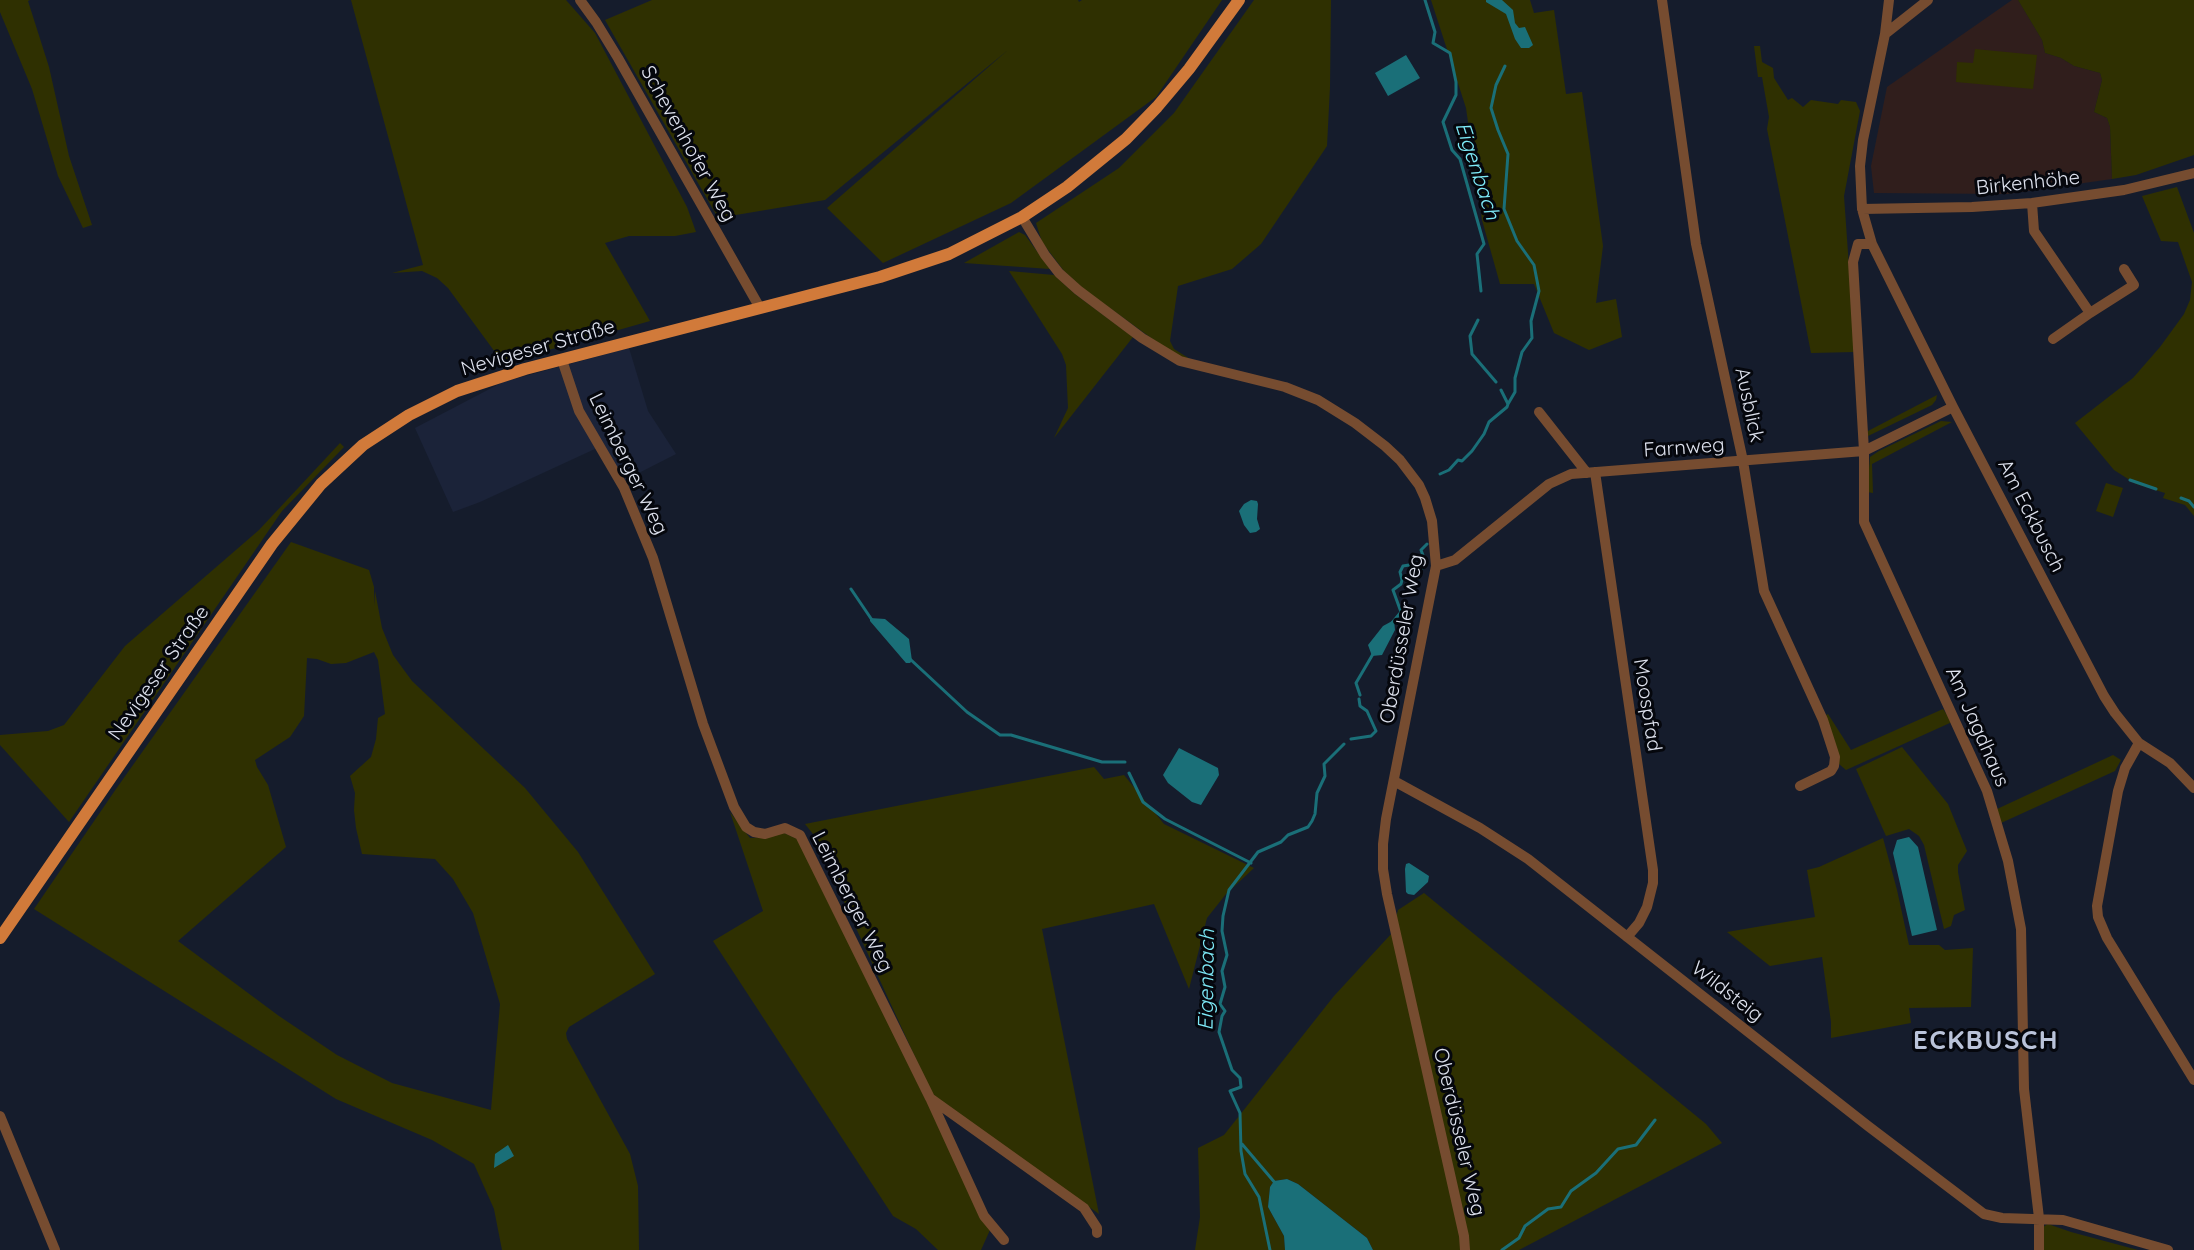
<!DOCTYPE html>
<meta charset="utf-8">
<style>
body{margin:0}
canvas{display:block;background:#151c2c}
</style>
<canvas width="2194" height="1250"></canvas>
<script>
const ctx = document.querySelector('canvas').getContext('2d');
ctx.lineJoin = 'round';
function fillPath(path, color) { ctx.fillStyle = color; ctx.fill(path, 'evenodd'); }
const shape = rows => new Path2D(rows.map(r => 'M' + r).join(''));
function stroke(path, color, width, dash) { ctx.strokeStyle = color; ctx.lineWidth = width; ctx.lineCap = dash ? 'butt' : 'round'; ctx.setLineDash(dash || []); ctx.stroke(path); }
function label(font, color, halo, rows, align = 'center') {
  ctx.font = font + ' Quicksand,sans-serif'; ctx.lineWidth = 6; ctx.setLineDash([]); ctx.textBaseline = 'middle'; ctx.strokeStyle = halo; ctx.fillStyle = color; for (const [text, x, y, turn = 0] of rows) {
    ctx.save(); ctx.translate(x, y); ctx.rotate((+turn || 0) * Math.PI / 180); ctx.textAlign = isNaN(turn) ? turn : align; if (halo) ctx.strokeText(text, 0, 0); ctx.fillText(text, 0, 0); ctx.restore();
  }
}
fillPath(shape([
 [629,348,648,411,676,454,625,480,597,448,480,502,453,512,415,428,503,382]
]), '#1b2339');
fillPath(shape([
 [2012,0,2018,0,2042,40,2045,53,2061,58,2074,66,2100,73,2102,80,2094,112,2107,118,2110,127,2112,179,2007,194,1874,193,1871,166,1887,87]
]), '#301e1c');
fillPath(shape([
 [0,0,30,0,28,1,49,67,69,156,92,225,83,228,58,176,32,89,0,12],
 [351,0,566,0,595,33,687,207,696,232,675,236,629,236,605,243,650,321,503,363,448,288,437,278,422,271,392,273,423,265],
 [652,0,1078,0,1079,2,1082,0,1222,0,1156,97,1011,203,883,263,827,208,1008,50,825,200,718,218,605,20],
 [1254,0,1331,0,1330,87,1327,146,1261,244,1232,269,1178,286,1170,341,1174,349,1190,359,1181,357,1165,348,1085,290,1064,271,1042,242,1036,223,1119,168,1174,113],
 [1431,0,1530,0,1534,13,1554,10,1566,94,1582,92,1603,246,1596,303,1616,299,1622,337,1589,350,1554,333,1534,284,1500,284,1482,220,1466,108],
 [2018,0,2194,0,2194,155,2136,175,2112,179,2110,127,2107,118,2094,112,2102,80,2100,73,2074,66,2061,58,2045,53,2042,40],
 [1754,46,1760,46,1762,62,1773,68,1774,78,1788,100,1792,98,1803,107,1811,100,1838,104,1841,100,1856,102,1860,111,1844,196,1855,352,1811,353,1767,129,1769,117,1762,77,1758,77],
 [1975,49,2037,55,2033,89,1956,82,1957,62,1973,63],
 [2177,187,2194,233,2194,516,2185,505,2163,498,2165,493,2136,484,2114,470,2075,423,2133,378,2160,347,2184,314,2190,300,2192,282,2178,242,2161,241,2142,196],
 [1019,232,1025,235,1050,269,964,263],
 [1009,271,1054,275,1075,294,1133,337,1054,438,1068,408,1066,365,1062,354],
 [1937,395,1936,400,1932,405,1868,436,1868,431],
 [1941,421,1952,422,1872,464,1873,493,1867,492,1870,457,1879,451],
 [340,443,344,447,282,511,69,822,0,745,0,735,48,731,64,725,125,646,259,530],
 [2106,483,2123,488,2113,517,2096,511],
 [291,542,369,570,374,587,374,606,375,591,382,628,393,655,412,681,525,788,578,852,655,974,569,1027,566,1033,567,1039,630,1154,638,1186,639,1250,502,1250,494,1209,474,1164,432,1140,336,1099,34,909,116,789],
 [374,652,378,660,385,714,378,718,376,739,371,757,350,776,355,793,354,810,356,828,362,854,435,859,453,879,473,913,500,1004,491,1110,392,1083,337,1055,279,1016,178,941,286,847,268,785,257,767,255,760,290,737,304,716,307,658,317,659,331,664,346,663],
 [1943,709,1952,722,1846,770,1839,764,1824,716,1828,714,1851,750],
 [1902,747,1948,804,1967,851,1958,865,1958,872,1965,910,1954,915,1951,926,1944,929,1924,845,1919,836,1909,829,1886,836,1856,769],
 [2113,755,2121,760,2115,771,2001,823,1997,809],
 [1094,767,1104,779,1124,775,1164,824,1254,868,1226,894,1207,918,1189,989,1154,904,1042,929,1099,1214,932,1094,813,834,805,824],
 [730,812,750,838,767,837,782,832,802,841,990,1230,981,1250,938,1250,916,1229,893,1216,713,941,763,911],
 [1883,838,1897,890,1909,945,1939,945,1945,950,1973,948,1971,1007,1909,1008,1911,1023,1831,1038,1831,1022,1822,957,1770,966,1727,932,1815,917,1807,870,1819,867],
 [1424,893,1706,1124,1722,1143,1519,1250,1373,1250,1367,1238,1298,1184,1287,1179,1274,1181,1270,1187,1268,1207,1284,1236,1285,1250,1195,1250,1200,1217,1198,1148,1224,1135,1334,996,1392,933,1398,910],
 [2048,1224,2071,1232,2138,1250,2041,1250,2041,1228]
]), '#2f3001');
fillPath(shape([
 [1486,0,1502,0,1513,10,1515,23,1519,28,1525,27,1533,45,1529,48,1521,48,1515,39,1506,14,1486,2],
 [1406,55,1420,78,1388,96,1375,73],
 [1251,500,1257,501,1258,504,1257,519,1260,529,1256,532,1250,533,1244,525,1239,511,1244,504],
 [870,618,885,619,909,639,912,661,910,663,906,663,870,621],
 [1394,620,1395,630,1382,655,1372,656,1368,645,1383,626],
 [1179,748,1218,768,1219,775,1201,805,1192,802,1168,783,1163,775],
 [1909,837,1918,847,1937,930,1912,936,1893,853,1897,840],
 [1409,863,1429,876,1428,882,1414,895,1408,894,1406,892,1405,869,1406,864],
 [508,1145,514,1156,494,1168,495,1154],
 [1287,1179,1298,1184,1367,1238,1373,1250,1285,1250,1284,1236,1268,1207,1270,1187,1274,1181]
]), '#1a6f78');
stroke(shape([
 [1425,0,1435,32,1433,43,1450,53,1456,82,1456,95,1443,122,1452,150,1460,159,1484,244,1477,254,1481,291],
 [1505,66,1496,85,1491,108,1498,130,1508,154,1504,209,1517,241,1534,265,1539,291,1531,321,1532,338,1522,352,1515,378,1515,392,1508,404],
 [1478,320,1470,336,1472,354,1496,382],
 [1440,474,1449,470,1458,460,1462,461,1472,451,1484,434,1489,422,1507,407,1508,404,1501,390],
 [2130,480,2156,489],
 [2181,498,2189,501,2194,507],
 [851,589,872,620],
 [1392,623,1401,612,1393,590,1401,584,1402,580,1400,572,1403,566,1409,565,1421,569,1424,567,1425,561,1421,550,1427,544],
 [910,659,967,712,1000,735,1011,735,1102,762,1125,762],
 [1360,695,1356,683,1373,654],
 [1351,739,1371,736,1376,731,1367,711,1360,706,1359,699],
 [1129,773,1143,802,1165,819,1251,863],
 [1242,1144,1276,1184],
 [1270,1250,1259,1197,1245,1174,1241,1151,1240,1113,1230,1091,1241,1087,1240,1078,1232,1070,1219,1032,1222,1016,1225,1011,1220,1004,1225,987,1222,971,1227,955,1222,931,1223,916,1229,890,1258,852,1281,842,1288,835,1308,827,1312,821,1315,814,1317,793,1325,776,1324,764,1344,744],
 [1502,1250,1519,1238,1525,1226,1548,1209,1561,1207,1571,1191,1596,1173,1618,1149,1636,1145,1655,1120]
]), '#1a6f78', 3);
stroke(shape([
 [580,0,596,22,618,58,760,308],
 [1662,0,1696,244,1743,461,1764,591,1823,720,1835,757,1834,766,1831,771,1800,786],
 [1889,0,1885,34,1863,140,1860,166,1862,209,1872,244,1953,407,2104,696,2115,713,2139,743,2170,763,2194,788],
 [1885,34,1928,0],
 [2032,203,2034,231,2090,313,2134,285,2124,269],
 [1862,209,1972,207,2032,203,2124,190,2194,173],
 [1022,217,1045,255,1059,273,1078,290,1142,338,1180,361,1285,387,1318,400,1355,423,1385,446,1400,460,1419,485,1425,498,1432,521,1436,566,1386,819,1383,844,1383,869,1387,894,1464,1236,1465,1250],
 [1872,244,1858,244,1853,262,1864,451,1864,522,1987,791,2008,861,2021,929,2024,1089,2039,1218,2039,1250],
 [2053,339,2090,313],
 [562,360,579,411,624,488,653,558,703,724,734,807,746,827,754,832,765,834,785,828,800,835,930,1098,1084,1208,1097,1228,1097,1233],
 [1539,412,1587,473],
 [1595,472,1653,870,1653,883,1647,907,1639,923,1627,937],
 [1436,566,1455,560,1549,484,1571,474,1864,451,1953,407],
 [2139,743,2125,768,2118,791,2097,906,2098,917,2107,938,2194,1080],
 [1394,781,1480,828,1528,859,1868,1126,1984,1214,2002,1218,2063,1220,2168,1250],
 [931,1100,984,1216,1004,1240],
 [0,1116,55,1250]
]), '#764c30', 10);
stroke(shape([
 [0,938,272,544,321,484,363,445,409,415,457,391,525,369,880,277,949,254,1022,217,1067,187,1126,139,1157,107,1189,69,1239,0]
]), '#d17a3a', 12);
label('20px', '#dee2ee', '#05070d', [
 ["Schevenhofer Weg",688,144,61],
 ["Birkenhöhe",2028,183,-6],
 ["Nevigeser Straße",538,348,-16],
 ["Ausblick",1749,405,78],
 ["Farnweg",1684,448,-4],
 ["Leimberger Weg",628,464,64],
 ["Am Eckbusch",2031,516,63],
 ["Oberdüsseler Weg",1402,639,-80],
 ["Nevigeser Straße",159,673,-55],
 ["Moospfad",1647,705,81],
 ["Am Jagdhaus",1977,727,66],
 ["Leimberger Weg",852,902,63],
 ["Wildsteig",1727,992,38],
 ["Oberdüsseler Weg",1459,1132,77]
]);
label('italic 21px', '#7eeaf8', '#05070d', [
 ["Eigenbach",1477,171,72],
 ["Eigenbach",1207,980,-89]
]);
ctx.letterSpacing = '1.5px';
label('bold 26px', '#bac3d9', '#05070d', [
 ["ECKBUSCH",1986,1041]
]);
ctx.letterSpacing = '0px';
</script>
